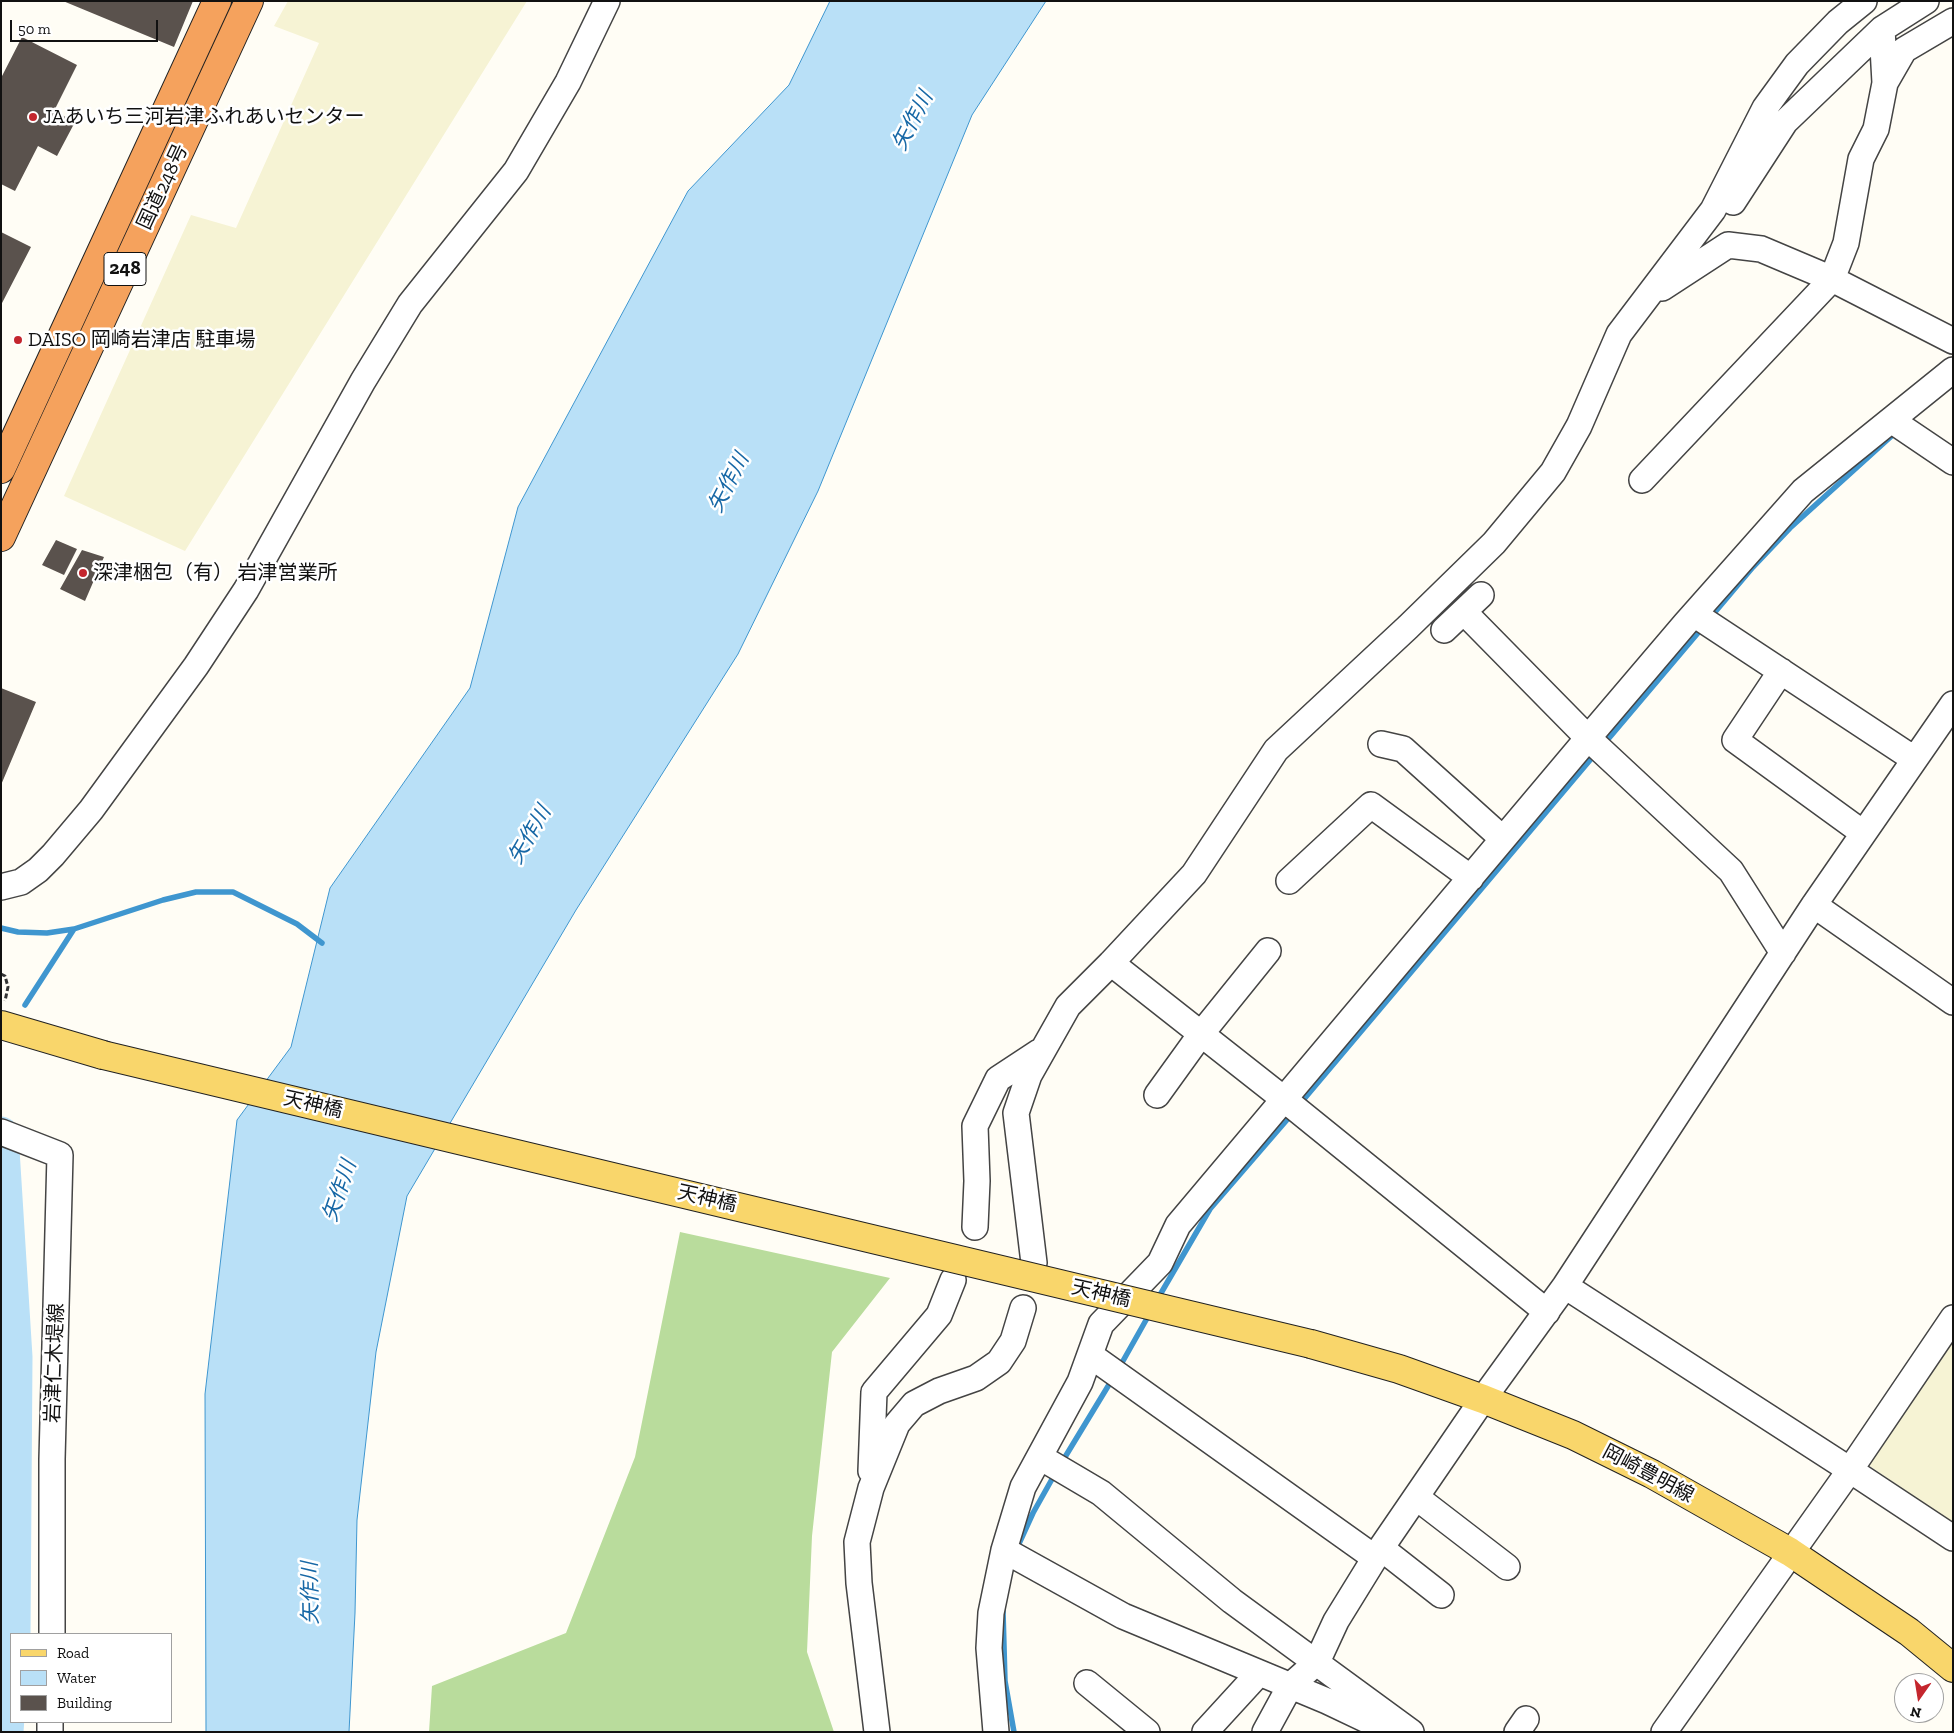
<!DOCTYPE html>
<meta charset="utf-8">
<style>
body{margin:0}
#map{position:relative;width:1954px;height:1733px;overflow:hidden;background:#fffdf5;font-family:"Zilla Slab",serif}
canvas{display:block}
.frame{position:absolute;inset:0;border:2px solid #111;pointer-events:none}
.legend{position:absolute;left:10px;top:1633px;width:162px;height:90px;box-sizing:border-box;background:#fff;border:1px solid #a0a0a0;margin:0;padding:6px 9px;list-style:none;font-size:15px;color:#111}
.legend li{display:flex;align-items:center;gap:10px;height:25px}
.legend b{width:25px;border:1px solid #a0a0a0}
.north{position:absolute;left:1894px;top:1673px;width:50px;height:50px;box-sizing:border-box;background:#fff;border:1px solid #a0a0a0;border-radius:50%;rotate:193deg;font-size:14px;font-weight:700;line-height:20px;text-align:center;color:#111}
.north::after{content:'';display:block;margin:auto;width:18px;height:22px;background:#c4262e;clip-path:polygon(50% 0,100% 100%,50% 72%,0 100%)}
.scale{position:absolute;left:10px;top:20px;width:148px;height:22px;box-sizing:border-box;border:2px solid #111;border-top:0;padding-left:6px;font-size:15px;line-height:18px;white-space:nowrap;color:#111;-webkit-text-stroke:4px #fff;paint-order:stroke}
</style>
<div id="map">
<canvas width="1954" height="1733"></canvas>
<div class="frame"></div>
<ul class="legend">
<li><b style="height:6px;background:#f9d66b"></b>Road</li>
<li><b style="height:14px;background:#b9e0f7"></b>Water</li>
<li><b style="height:14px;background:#5a524d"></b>Building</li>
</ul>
<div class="north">N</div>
<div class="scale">50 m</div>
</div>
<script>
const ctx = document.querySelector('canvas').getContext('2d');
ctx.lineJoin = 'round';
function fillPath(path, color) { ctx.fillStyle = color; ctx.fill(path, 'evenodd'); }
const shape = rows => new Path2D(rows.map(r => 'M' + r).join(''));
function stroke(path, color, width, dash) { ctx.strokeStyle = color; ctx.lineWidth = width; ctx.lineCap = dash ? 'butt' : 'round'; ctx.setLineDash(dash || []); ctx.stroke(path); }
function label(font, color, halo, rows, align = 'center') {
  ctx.font = font + ' "Zilla Slab","Noto Sans JP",serif'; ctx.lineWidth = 5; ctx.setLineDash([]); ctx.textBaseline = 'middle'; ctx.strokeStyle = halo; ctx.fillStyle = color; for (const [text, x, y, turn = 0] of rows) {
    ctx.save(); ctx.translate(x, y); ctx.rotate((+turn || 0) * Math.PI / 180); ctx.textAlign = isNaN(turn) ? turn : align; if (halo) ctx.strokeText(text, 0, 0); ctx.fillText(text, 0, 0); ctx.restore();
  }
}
fillPath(shape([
 [288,1,527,1,185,551,64,496,191,215,236,228,319,43,274,26],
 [1953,1335,1953,1523,1864,1462]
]), '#f6f3d4');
fillPath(shape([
 [680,1232,890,1278,832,1352,812,1536,807,1652,834,1732,429,1732,432,1686,566,1633,635,1457]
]), '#b9dc9c');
const water = shape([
 [830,1,1046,1,972,115,818,491,738,654,576,910,407,1196,376,1352,357,1520,355,1613,349,1732,206,1732,205,1394,237,1120,291,1047,330,888,470,688,518,507,688,191,789,85,830,1]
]);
fillPath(water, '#b9e0f7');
stroke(water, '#3f96cf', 1);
stroke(shape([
 [1710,618,1753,567,1790,528,1896,432],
 [1604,744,1703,627],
 [1,928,18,932,47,933,74,929],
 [25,1005,74,929,163,900,196,892,233,892,297,924,322,943],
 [1299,1105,1596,753],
 [1157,1300,1210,1209,1292,1114],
 [1119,1368,1150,1313],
 [1062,1462,1113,1378],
 [1017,1548,1033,1513,1056,1472],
 [1003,1610,1005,1681,1014,1732]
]), '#3f96cf', 5.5);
stroke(shape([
 [1,1134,15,1357,13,1634],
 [6,1732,11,1657]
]), '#b9e0f7', 35);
fillPath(shape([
 [63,1,193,1,174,47],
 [22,37,77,65,54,111,75,122,57,156,38,146,15,191,1,184,1,78],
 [1,232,31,247,1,305],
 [56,540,77,549,64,575,42,565],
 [82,550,104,557,85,601,60,589],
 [1,688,36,702,1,785]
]), '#5a524d');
const minor = shape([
 [1885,83,1904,50,1953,21],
 [1733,202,1785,122,1882,29,1926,1],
 [1662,288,1728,245,1761,249,1832,279,1953,341],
 [1891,420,1953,462],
 [1642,480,1832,279,1846,243,1861,159,1876,129,1885,83,1882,29],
 [1464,612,1588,738,1731,871,1783,953],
 [1694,614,1914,759],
 [1444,630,1481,595],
 [1781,671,1735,740,1863,833],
 [1381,744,1403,749,1503,839],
 [1289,881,1371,805,1471,878],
 [1,887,21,882,38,870,53,855,91,810,196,666,246,590,363,381,410,304,516,171,568,82,607,1],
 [1814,905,1953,1002],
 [1111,963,1285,1100,1547,1312],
 [1157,1095,1201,1034,1268,951],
 [1,1132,60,1155,52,1459,52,1634],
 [975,1227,977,1181,975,1126,998,1079,1039,1052],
 [1034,1263,1016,1113,1029,1075,1068,1006,1111,963,1194,874,1276,750,1408,627,1494,543,1553,472,1579,426,1619,334,1713,210,1765,108,1797,64,1838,22,1864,1],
 [1565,1286,1850,1470,1953,1538],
 [1090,1355,1375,1558],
 [1040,1457,1101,1493,1232,1601,1411,1732],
 [871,1471,874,1392,939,1315,953,1280],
 [1416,1497,1507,1567],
 [1381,1548,1441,1595],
 [1004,1550,1123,1616,1327,1701,1390,1731],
 [1087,1683,1147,1732],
 [50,1732,50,1722],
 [877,1732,859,1583,857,1542,871,1488,897,1424,914,1404,939,1391,976,1378,999,1362,1013,1341,1023,1308],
 [996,1732,989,1648,991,1613,1004,1550,1023,1487,1080,1382,1101,1324,1160,1263,1178,1225,1588,738,1685,624,1803,491,1953,370],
 [1205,1732,1259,1673],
 [1265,1732,1290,1686,1317,1662,1336,1621,1381,1548,1483,1399,1565,1286,1814,905,1953,704],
 [1517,1732,1526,1719],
 [1664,1732,1850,1470,1953,1318]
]);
const major = shape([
 [1,1025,103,1055],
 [1311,1344,1399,1369,1483,1399,1573,1435,1652,1474,1790,1552,1909,1632,1953,1668]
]);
const highway = shape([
 [1,469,217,1],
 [1,537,249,1]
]);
stroke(minor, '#444', 28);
stroke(major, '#222', 30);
stroke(highway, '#222', 30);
stroke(shape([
 [1,974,5,976,8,987,5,1001]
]), '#333', 3, [5, 2.5]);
stroke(minor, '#fff', 25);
stroke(major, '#f9d66b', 28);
stroke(highway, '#f5a25d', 28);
const majorBridge = shape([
 [103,1055,1311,1344]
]);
stroke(majorBridge, '#222', 30, []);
stroke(majorBridge, '#f9d66b', 28);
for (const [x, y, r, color] of [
 [33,117,5,"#c4262e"],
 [18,340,5,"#c4262e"],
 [83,573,5,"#c4262e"]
]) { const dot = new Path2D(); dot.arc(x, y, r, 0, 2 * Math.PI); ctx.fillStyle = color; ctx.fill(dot); stroke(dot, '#fff', 2); }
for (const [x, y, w] of [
 [125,269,42]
]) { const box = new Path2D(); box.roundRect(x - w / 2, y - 16.5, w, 33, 4); ctx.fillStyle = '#fff'; ctx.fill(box); stroke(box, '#111', 1); }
label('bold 19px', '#111', null, [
 ["248",125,269]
]);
label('20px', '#111', '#fff', [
 ["JAあいち三河岩津ふれあいセンター",43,117],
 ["DAISO 岡崎岩津店 駐車場",28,340],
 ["深津梱包（有） 岩津営業所",93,573]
], 'left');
label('20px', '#111', '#fff', [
 ["国道248号",163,187,-65],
 ["天神橋",313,1105,13],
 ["天神橋",707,1199,13],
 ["天神橋",1101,1294,13],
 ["岩津仁木堤線",55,1363,-88],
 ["岡崎豊明線",1648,1474,28]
]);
label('italic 21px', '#1768a6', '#fff', [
 ["矢作川",913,121,-63],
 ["矢作川",729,483,-63],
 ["矢作川",530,835,-60],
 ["矢作川",340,1191,-71],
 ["矢作川",311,1593,-91]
]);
</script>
